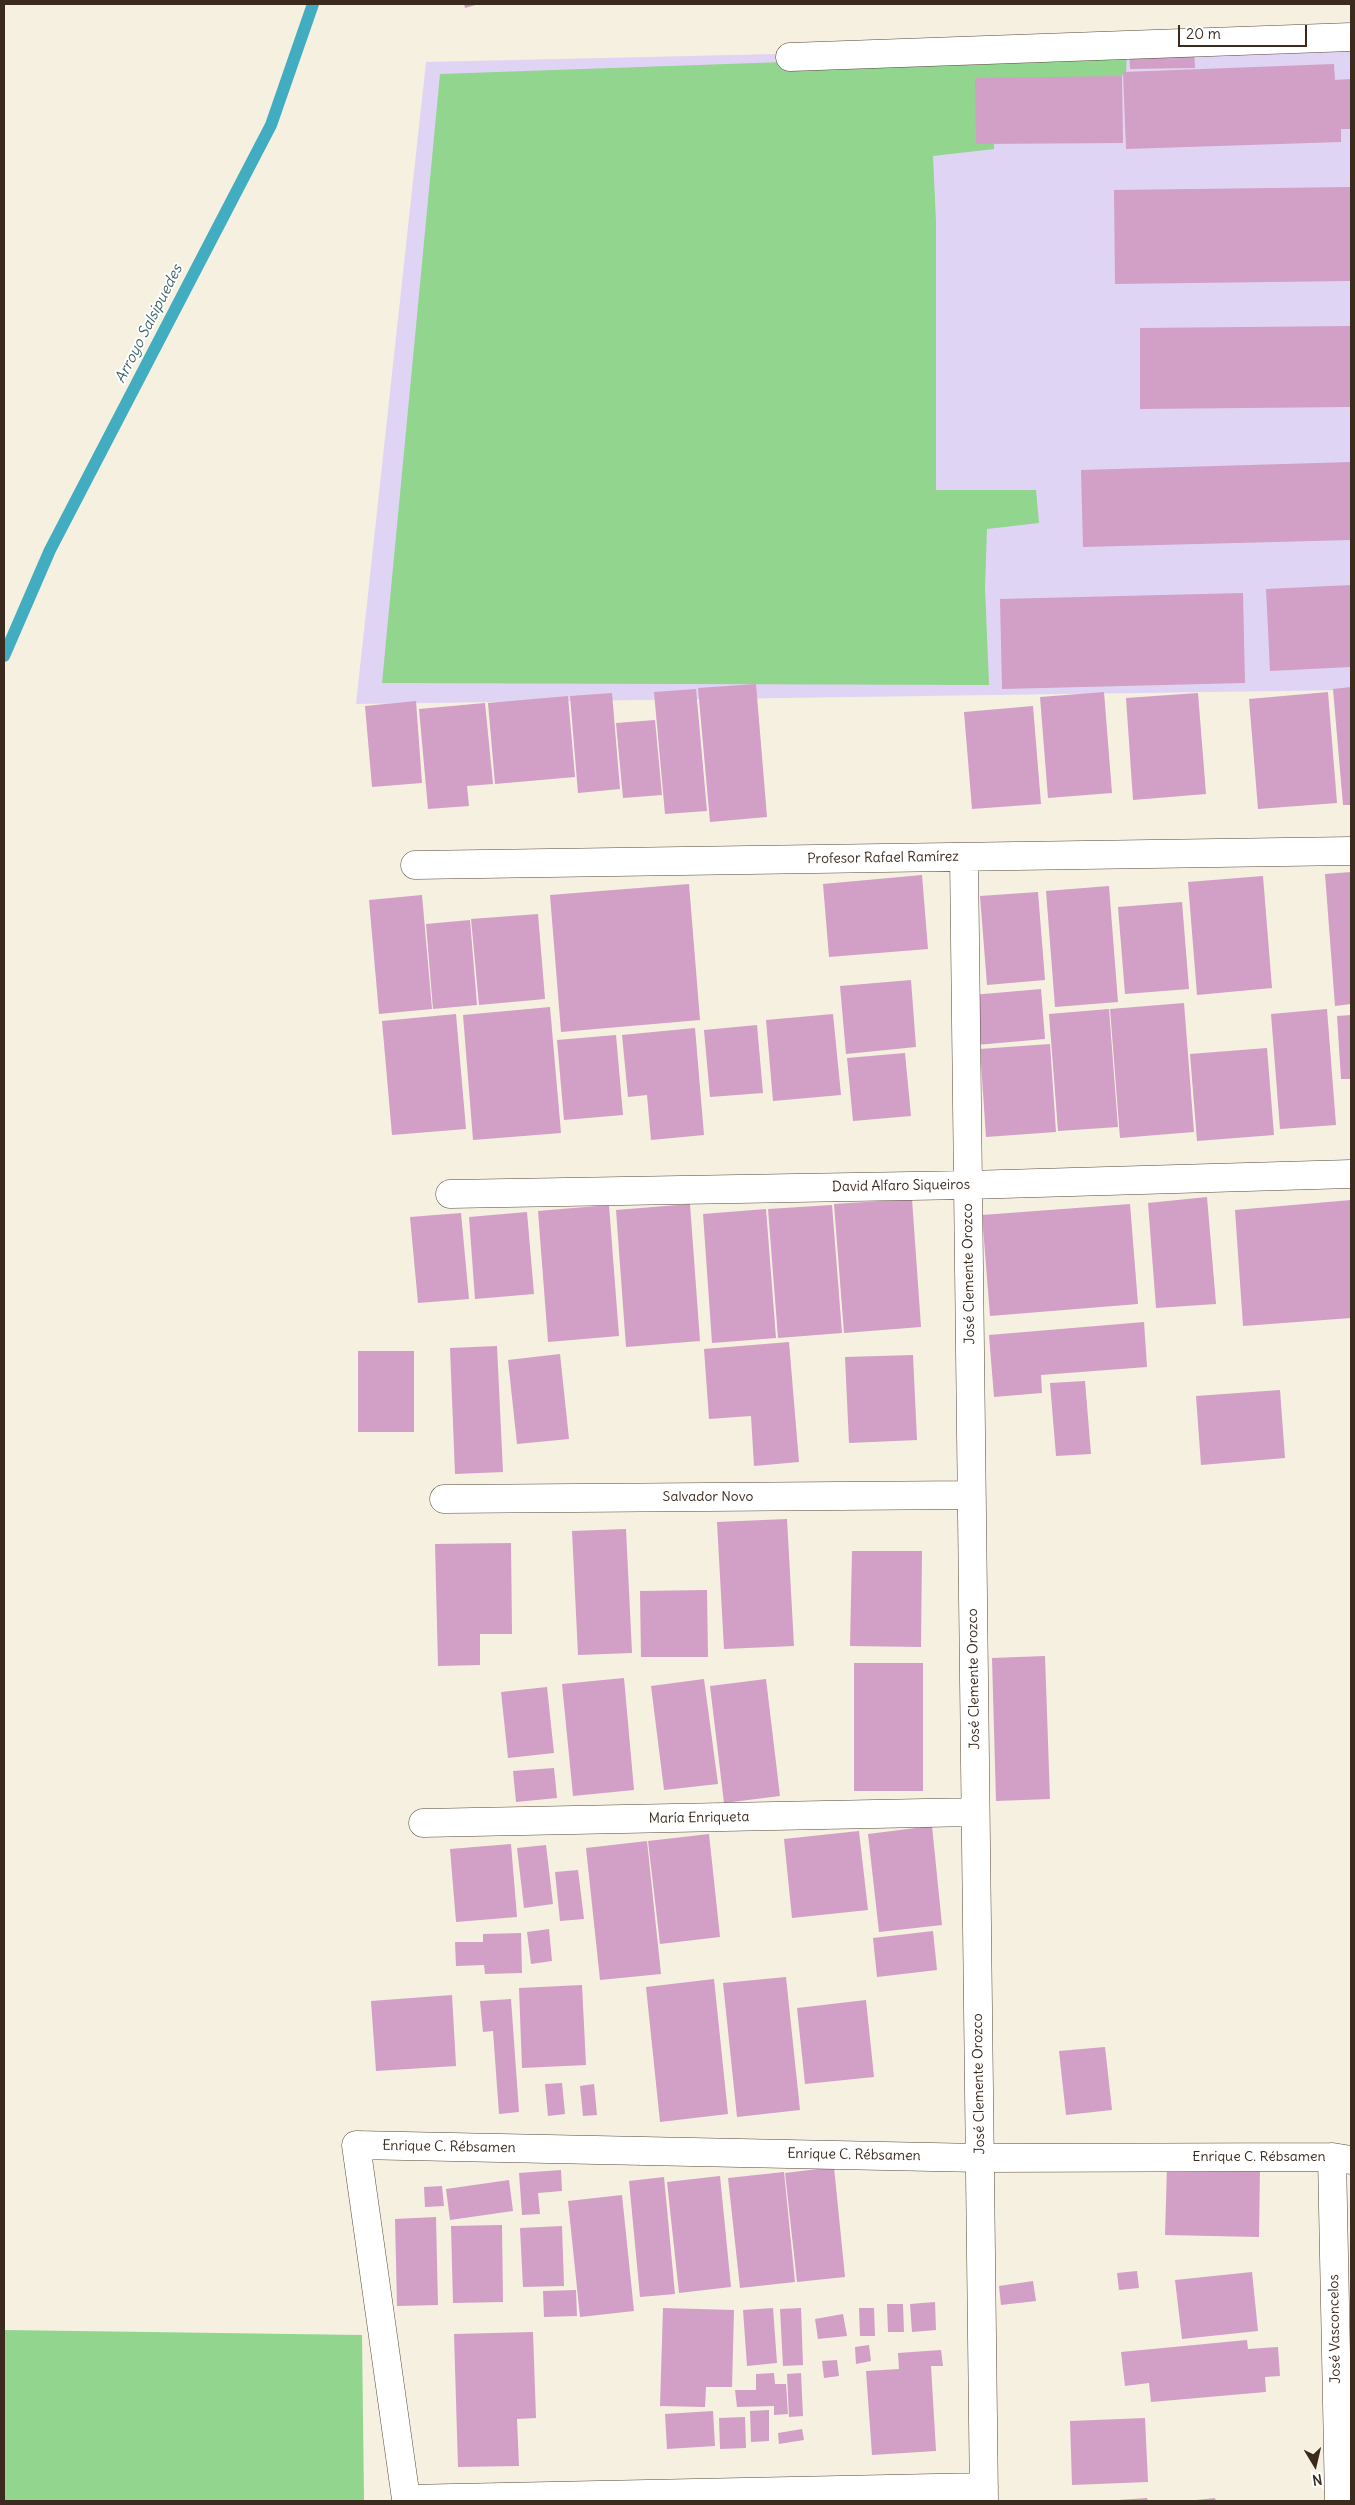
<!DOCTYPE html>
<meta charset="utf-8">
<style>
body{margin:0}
#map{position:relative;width:1355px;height:2505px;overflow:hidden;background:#f5f0e0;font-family:Delius,sans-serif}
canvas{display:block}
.frame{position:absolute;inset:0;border:5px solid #3b2a1e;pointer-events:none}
.north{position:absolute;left:1290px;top:2440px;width:50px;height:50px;-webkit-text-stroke:4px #fff;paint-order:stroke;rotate:171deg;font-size:14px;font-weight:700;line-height:20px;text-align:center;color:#3b2a1e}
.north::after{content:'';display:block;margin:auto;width:18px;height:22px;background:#3b2a1e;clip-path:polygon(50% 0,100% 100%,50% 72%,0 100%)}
.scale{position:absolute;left:1178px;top:25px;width:129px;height:22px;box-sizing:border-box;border:2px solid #3b2a1e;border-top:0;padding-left:6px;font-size:15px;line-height:18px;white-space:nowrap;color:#3b2a1e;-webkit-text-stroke:4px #fff;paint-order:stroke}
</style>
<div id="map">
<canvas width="1355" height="2505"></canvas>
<div class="frame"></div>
<div class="north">N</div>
<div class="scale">20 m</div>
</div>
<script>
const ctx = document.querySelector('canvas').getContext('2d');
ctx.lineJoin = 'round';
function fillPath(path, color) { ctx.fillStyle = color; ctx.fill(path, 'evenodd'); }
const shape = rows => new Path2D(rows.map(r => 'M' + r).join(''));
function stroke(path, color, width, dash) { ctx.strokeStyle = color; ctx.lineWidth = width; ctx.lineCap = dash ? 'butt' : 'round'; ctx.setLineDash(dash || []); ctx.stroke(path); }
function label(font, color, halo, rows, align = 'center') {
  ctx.font = font + ' Delius,sans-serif'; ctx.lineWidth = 4; ctx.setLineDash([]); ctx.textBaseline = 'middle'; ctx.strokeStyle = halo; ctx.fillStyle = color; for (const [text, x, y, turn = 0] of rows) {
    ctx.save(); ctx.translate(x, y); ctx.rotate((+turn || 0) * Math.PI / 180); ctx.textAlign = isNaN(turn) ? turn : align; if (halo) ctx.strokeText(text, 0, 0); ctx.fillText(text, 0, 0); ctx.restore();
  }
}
fillPath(shape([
 [1351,41,1351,690,356,704,426,62]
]), '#e0d4f4');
fillPath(shape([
 [1127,50,1126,74,1116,78,994,85,994,149,933,156,936,222,936,490,1036,490,1039,523,987,529,985,587,989,685,382,683,440,74],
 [4,2330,362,2335,364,2501,4,2501]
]), '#91d58e');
stroke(shape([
 [4,656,50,550,271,125,313,4]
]), '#42acc1', 12);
fillPath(shape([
 [464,4,479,4,465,8],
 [1194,45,1195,68,1130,69,1129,47],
 [1334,64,1335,80,1351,79,1351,129,1341,129,1341,142,1126,149,1123,72],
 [1122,76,1123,143,976,144,975,78],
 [1351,187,1351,281,1115,284,1114,190],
 [1351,326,1351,407,1140,409,1140,328],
 [1351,462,1351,540,1083,547,1081,470],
 [1351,585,1351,667,1270,671,1266,589],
 [1243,593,1245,683,1002,689,1000,599],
 [756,684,767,817,710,822,698,688],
 [1351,687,1351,805,1343,805,1333,689],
 [696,689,707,811,665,814,654,692],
 [1104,692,1112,793,1048,798,1040,697],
 [1328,692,1337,803,1258,809,1249,699],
 [612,693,620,789,578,793,570,696],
 [1198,693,1206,794,1133,800,1126,698],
 [568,696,575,777,495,784,488,703],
 [416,701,422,783,372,787,365,706],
 [485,703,493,784,467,786,469,806,428,809,419,709],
 [1033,706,1041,804,972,809,964,712],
 [655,720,662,795,623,798,616,723],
 [1351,872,1351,1004,1335,1006,1325,874],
 [922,875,928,949,829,957,823,884],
 [1263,876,1272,988,1197,995,1188,882],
 [689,884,700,1020,561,1032,550,895],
 [1109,886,1118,1002,1055,1007,1046,891],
 [1038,892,1045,980,987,985,980,896],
 [422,895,432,1009,379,1014,369,900],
 [1182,902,1189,989,1125,994,1118,907],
 [538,914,545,999,479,1005,471,919],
 [470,920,477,1005,433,1009,426,924],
 [911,980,916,1047,846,1054,840,986],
 [1041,989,1045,1039,976,1045,972,995],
 [1184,1003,1194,1132,1120,1138,1110,1009],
 [550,1007,561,1133,473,1140,463,1015],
 [1109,1009,1118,1127,1058,1131,1049,1014],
 [1327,1009,1336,1125,1280,1129,1271,1014],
 [456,1014,466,1129,392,1135,382,1021],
 [833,1014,841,1095,773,1101,766,1020],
 [1351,1015,1351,1079,1341,1079,1337,1016],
 [757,1025,763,1093,710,1097,704,1030],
 [695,1028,704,1135,651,1140,647,1095,628,1097,622,1035],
 [616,1035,623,1115,564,1120,557,1040],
 [1050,1044,1056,1132,986,1137,980,1049],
 [1267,1048,1274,1135,1197,1141,1190,1054],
 [905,1053,911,1116,853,1121,847,1058],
 [1207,1197,1216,1304,1156,1308,1148,1203],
 [912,1199,921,1327,844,1333,834,1204],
 [1351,1200,1351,1318,1243,1326,1235,1210],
 [690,1204,700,1341,626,1347,616,1210],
 [1130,1204,1138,1304,990,1316,982,1215],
 [609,1205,619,1336,548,1342,538,1211],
 [832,1205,842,1333,778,1338,768,1209],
 [766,1209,776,1338,712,1343,703,1214],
 [527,1212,534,1294,475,1299,469,1217],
 [461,1213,469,1299,418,1303,410,1217],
 [1144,1322,1147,1367,1041,1375,1042,1393,994,1397,989,1335],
 [789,1342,799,1462,754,1466,751,1416,709,1419,704,1349],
 [497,1346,503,1472,455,1474,450,1348],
 [358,1351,414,1351,414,1432,358,1432],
 [560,1354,569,1439,517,1444,508,1360],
 [913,1355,917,1440,849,1443,845,1357],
 [1085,1381,1091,1454,1056,1456,1050,1383],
 [1280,1390,1285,1458,1201,1465,1196,1396],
 [787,1519,794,1646,724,1649,717,1522],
 [626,1529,632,1653,578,1655,572,1531],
 [511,1543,512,1634,480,1634,480,1665,438,1666,435,1544],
 [852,1551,922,1551,921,1647,850,1646],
 [707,1590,708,1657,641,1657,640,1591],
 [1045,1656,1050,1799,996,1801,992,1658],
 [854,1663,923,1663,923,1791,854,1791],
 [624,1678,634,1790,573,1796,562,1684],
 [704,1679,718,1784,664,1790,651,1686],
 [766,1679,780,1796,724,1803,710,1686],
 [547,1687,554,1753,508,1758,501,1692],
 [554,1768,557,1798,516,1802,513,1771],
 [932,1826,942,1925,879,1932,868,1834],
 [859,1831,868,1910,792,1918,784,1839],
 [709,1834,720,1937,660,1944,648,1841],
 [647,1841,661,1974,600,1980,586,1848],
 [511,1844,517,1917,456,1922,450,1849],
 [546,1845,553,1904,524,1908,517,1848],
 [578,1870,584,1919,560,1921,555,1872],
 [549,1929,552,1961,531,1964,527,1932],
 [933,1931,937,1970,877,1977,873,1938],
 [521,1933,522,1973,485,1974,484,1965,456,1966,455,1942,483,1942,483,1934],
 [786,1977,800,2110,737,2117,723,1983],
 [714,1979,728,2114,660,2122,646,1987],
 [582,1985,586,2065,522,2068,519,1988],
 [452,1995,456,2066,376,2071,371,2001],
 [511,1999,519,2112,499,2114,493,2031,483,2032,480,2001],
 [866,2000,874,2077,805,2084,797,2008],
 [1105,2047,1112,2110,1066,2115,1059,2051],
 [562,2083,565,2114,548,2116,545,2084],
 [594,2084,597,2115,583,2116,580,2086],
 [1167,2166,1260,2168,1259,2237,1165,2235],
 [834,2167,845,2277,797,2282,785,2173],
 [561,2170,562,2191,538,2193,540,2214,522,2215,519,2173],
 [784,2172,795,2282,740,2288,728,2178],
 [720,2176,731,2287,679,2293,667,2182],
 [664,2177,675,2294,640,2297,629,2181],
 [509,2180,513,2211,450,2220,446,2189],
 [442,2186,444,2206,425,2207,424,2187],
 [622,2195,634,2311,580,2317,568,2201],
 [436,2217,438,2305,397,2306,395,2219],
 [502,2225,503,2302,453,2303,451,2226],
 [562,2226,564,2286,523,2287,520,2228],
 [1137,2271,1139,2288,1119,2290,1117,2273],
 [1252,2272,1258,2331,1182,2339,1175,2280],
 [1033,2281,1036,2301,1001,2305,999,2286],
 [576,2290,577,2316,544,2317,543,2291],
 [935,2302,936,2330,912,2332,910,2304],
 [887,2304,903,2304,904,2332,888,2332],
 [663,2308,734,2310,732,2387,706,2387,705,2407,660,2406],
 [773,2308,777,2363,747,2366,743,2310],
 [801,2308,803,2365,783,2366,780,2309],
 [859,2308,874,2308,875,2336,860,2336],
 [843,2314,847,2336,818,2339,815,2319],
 [533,2332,536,2418,517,2419,519,2466,458,2467,454,2334],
 [1247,2340,1248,2349,1278,2347,1280,2376,1265,2377,1266,2392,1151,2402,1149,2383,1125,2386,1121,2352],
 [869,2345,871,2361,856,2364,855,2347],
 [941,2350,943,2366,931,2366,936,2451,872,2455,866,2371,899,2369,898,2353],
 [837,2360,839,2376,824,2378,822,2361],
 [774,2373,775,2384,786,2384,788,2414,774,2415,774,2406,737,2407,735,2390,756,2390,756,2374],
 [801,2373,803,2416,789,2417,787,2374],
 [769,2410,769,2441,751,2442,750,2411],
 [713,2411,715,2446,667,2449,665,2414],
 [745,2417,746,2448,720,2449,719,2418],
 [1145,2418,1148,2482,1072,2485,1070,2421],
 [802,2429,804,2440,779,2444,778,2433],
 [1147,2498,1148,2501,1118,2501,1118,2500],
 [1215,2498,1216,2501,1196,2501,1196,2500]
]), '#d29fc7');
const minor = shape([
 [790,57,1351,37],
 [964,857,984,2501],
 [415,865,1351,851],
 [450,1194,968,1185,1351,1174],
 [444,1499,971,1495],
 [423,1823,975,1812],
 [1332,2157,1339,2501],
 [984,2487,406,2499,356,2145,980,2158,1332,2157,1351,2160]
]);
stroke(minor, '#57483b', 29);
stroke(minor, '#fff', 28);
label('14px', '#3b2a1e', '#fff', [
 ["Profesor Rafael Ramírez",883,858,-1],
 ["David Alfaro Siqueiros",901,1186,-1],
 ["José Clemente Orozco",969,1274,-91],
 ["Salvador Novo",708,1497],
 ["José Clemente Orozco",974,1679,-91],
 ["María Enriqueta",699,1818,-1],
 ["José Clemente Orozco",979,2084,-91],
 ["Enrique C. Rébsamen",449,2147,1],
 ["Enrique C. Rébsamen",854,2155,1],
 ["Enrique C. Rébsamen",1259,2157],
 ["José Vasconcelos",1335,2329,-91]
]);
label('italic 15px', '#3e6467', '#fff', [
 ["Arroyo Salsipuedes",149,324,-63]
]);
</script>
